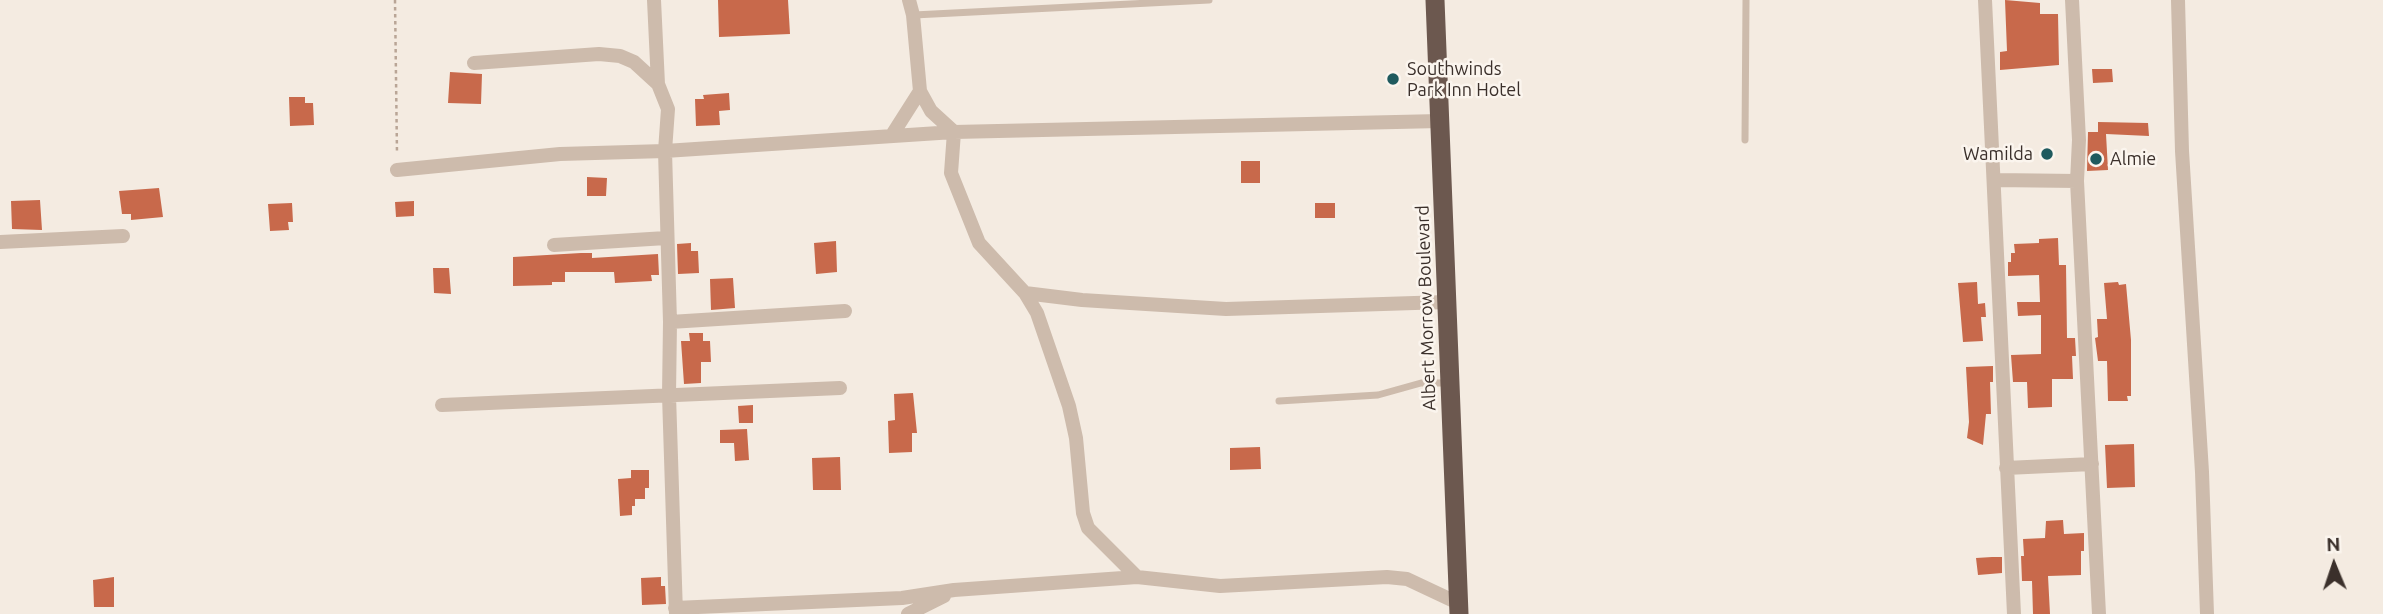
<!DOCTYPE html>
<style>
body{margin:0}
#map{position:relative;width:2383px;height:614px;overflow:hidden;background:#f4ebe1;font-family:Ubuntu,sans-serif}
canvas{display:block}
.north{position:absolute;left:2299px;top:530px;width:70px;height:70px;-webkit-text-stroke:5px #fbf5ee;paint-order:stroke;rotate:358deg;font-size:19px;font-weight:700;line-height:28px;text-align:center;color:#3b302b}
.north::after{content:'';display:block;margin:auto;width:24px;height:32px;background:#3b302b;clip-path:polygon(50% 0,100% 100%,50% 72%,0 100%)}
</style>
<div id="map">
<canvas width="2383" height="614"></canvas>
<div class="north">N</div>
</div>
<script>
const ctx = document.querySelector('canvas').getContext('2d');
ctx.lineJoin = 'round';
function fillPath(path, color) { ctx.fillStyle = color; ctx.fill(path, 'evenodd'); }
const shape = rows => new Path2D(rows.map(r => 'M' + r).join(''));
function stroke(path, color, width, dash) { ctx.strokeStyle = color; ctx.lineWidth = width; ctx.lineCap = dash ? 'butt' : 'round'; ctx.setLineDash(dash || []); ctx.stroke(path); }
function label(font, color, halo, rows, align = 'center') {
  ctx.font = font + ' Ubuntu,sans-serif'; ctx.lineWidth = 5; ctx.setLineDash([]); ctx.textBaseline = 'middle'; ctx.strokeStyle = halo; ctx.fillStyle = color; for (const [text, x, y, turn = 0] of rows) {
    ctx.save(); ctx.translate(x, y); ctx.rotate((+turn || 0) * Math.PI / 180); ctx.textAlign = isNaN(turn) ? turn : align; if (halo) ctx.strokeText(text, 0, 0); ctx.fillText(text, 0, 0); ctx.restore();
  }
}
fillPath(shape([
 [718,0,788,0,790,34,719,37],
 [2005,0,2040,3,2040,14,2058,14,2059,65,2000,70,2000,52,2007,51],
 [2092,69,2112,69,2113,82,2093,83],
 [450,72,482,74,481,104,448,103],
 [729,93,730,110,719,111,720,125,696,126,695,99,704,99,703,95],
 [289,97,305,97,305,103,313,103,314,125,290,126],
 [2098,122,2148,123,2149,136,2106,134,2108,170,2087,171,2088,132,2098,132],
 [1241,161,1260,161,1260,183,1241,183],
 [587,177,607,178,606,196,587,196],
 [159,188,163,217,131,220,131,214,122,214,119,191],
 [40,200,42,230,12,229,11,201],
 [414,201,414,216,396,217,395,202],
 [292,203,293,222,288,222,289,230,270,231,268,204],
 [1315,203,1335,203,1335,218,1315,218],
 [2058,238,2059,265,2066,265,2067,338,2075,338,2076,356,2072,356,2073,379,2052,379,2052,407,2028,408,2027,382,2013,382,2011,355,2041,354,2041,315,2018,316,2017,302,2040,302,2039,275,2008,276,2008,262,2011,262,2011,253,2015,253,2014,244,2039,243,2039,239],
 [836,241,837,272,816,274,814,243],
 [691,243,691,251,698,251,699,273,678,274,677,244],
 [581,253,592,253,592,258,658,254,659,275,651,275,652,281,615,283,614,272,565,272,565,282,552,282,552,285,513,286,513,257],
 [433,268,449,268,451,294,434,293],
 [733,278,735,308,711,310,710,279],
 [1977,282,1978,304,1985,303,1986,317,1981,317,1983,341,1963,342,1958,283],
 [2118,282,2119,285,2126,284,2131,340,2131,396,2127,396,2128,401,2108,401,2107,361,2098,361,2095,338,2098,337,2097,319,2107,319,2104,283],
 [689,333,703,333,703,341,710,341,711,362,701,362,701,383,684,384,681,341,690,341],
 [1993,366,1993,382,1990,382,1991,414,1986,414,1983,445,1967,438,1969,422,1966,367],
 [913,393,917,433,912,433,912,452,889,453,888,421,895,420,894,394],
 [753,405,753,423,739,423,738,406],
 [747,429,749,460,735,461,734,443,720,443,720,430],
 [2134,444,2135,487,2107,488,2105,445],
 [1260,447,1261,469,1230,470,1230,448],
 [840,457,841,490,813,490,812,458],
 [631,470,649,470,649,488,645,488,645,499,635,499,635,506,632,506,632,515,620,516,618,479,631,478],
 [2063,520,2064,534,2084,533,2084,551,2081,551,2081,575,2048,576,2050,614,2033,614,2032,581,2022,581,2021,556,2024,556,2023,539,2045,538,2046,521],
 [1992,557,2002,557,2002,573,1978,575,1976,558],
 [114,577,114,607,94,607,93,580],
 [661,577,661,586,665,586,666,604,642,605,641,578]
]), '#c8694b');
stroke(shape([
 [395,0,397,154]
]), '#b9a596', 2.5, [3.5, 3.5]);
stroke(shape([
 [914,15,1209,0],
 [1745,140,1746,0],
 [1279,401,1378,395,1421,383,1448,383]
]), '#cdbbac', 7);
stroke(shape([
 [1985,0,2014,614],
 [2072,0,2079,140,2077,181,2099,614],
 [2178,0,2182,151,2202,472,2207,614],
 [474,63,599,54,620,56,634,62,658,84],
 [920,91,931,111,954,132,951,173,979,243,1025,293,1037,313,1069,406,1076,438,1083,513,1088,528,1137,577],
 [892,135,920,91,913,15,909,0],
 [397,170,560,154,665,151,668,109,658,84,654,0],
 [1995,180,2077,181],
 [0,242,123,236],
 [554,245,666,238],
 [1025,293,1082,300,1226,309,1446,302],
 [670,322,845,311],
 [442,405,840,388],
 [2006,468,2092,464],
 [675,608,902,598,954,590,1137,577,1220,586,1387,577,1407,579,1458,603],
 [676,614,669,395,670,322,665,151,954,132,1440,121],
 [908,614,944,596]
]), '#cdbbac', 14);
stroke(shape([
 [1435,0,1459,614]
]), '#6c584f', 19);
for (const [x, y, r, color] of [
 [1393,79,7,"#1f5a5e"],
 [2047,154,7,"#1f5a5e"],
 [2096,159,7,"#1f5a5e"]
]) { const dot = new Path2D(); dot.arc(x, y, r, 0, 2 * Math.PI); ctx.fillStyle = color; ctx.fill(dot); stroke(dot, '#fbf5ee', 2.5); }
label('18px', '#3b302b', '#fbf5ee', [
 ["Southwinds",1407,69],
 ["Park Inn Hotel",1407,90],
 ["Wamilda",2033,154,"right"],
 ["Almie",2110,159]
], 'left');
label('18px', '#3b302b', '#fbf5ee', [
 ["Albert Morrow Boulevard",1426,308,-92]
]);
</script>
